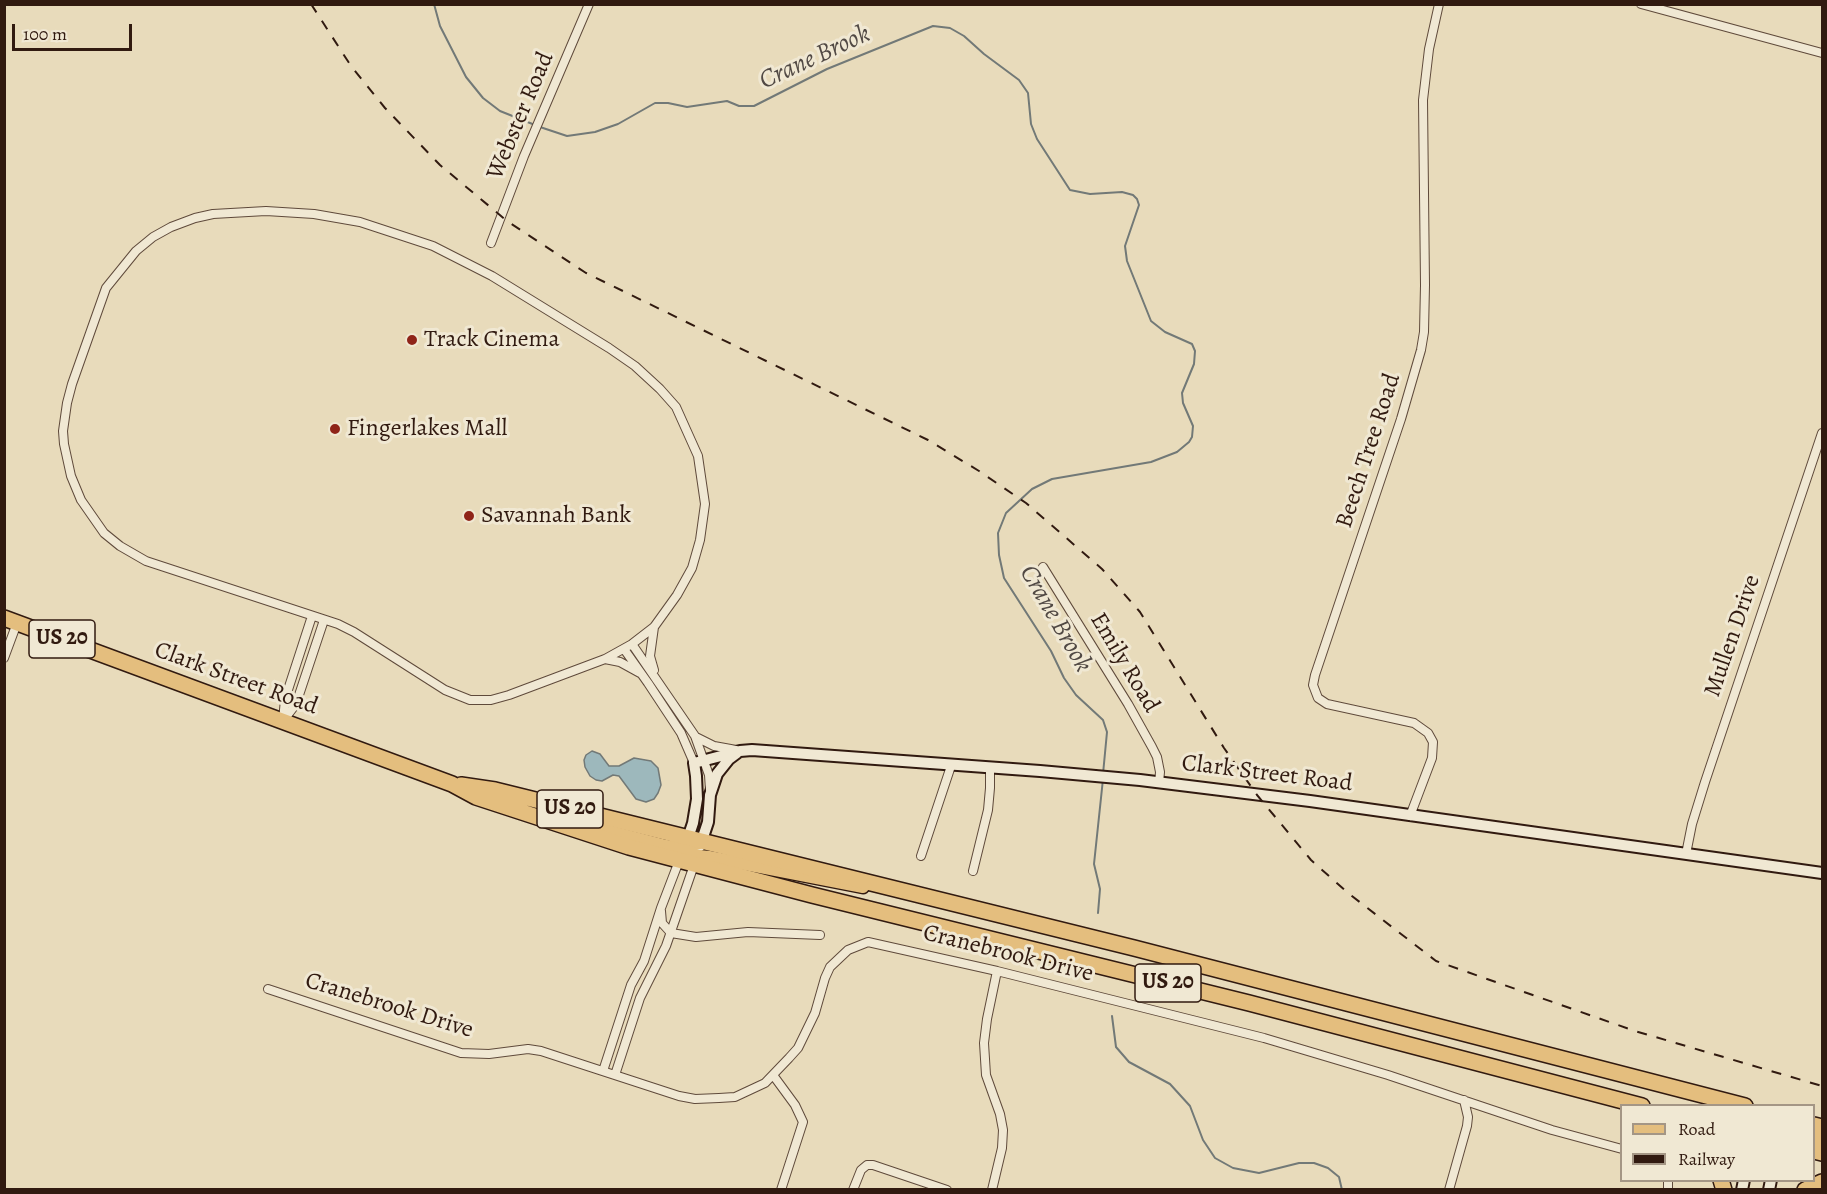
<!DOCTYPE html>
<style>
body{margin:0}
#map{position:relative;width:1827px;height:1194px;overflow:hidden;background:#e8dbbb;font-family:Alegreya,serif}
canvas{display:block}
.frame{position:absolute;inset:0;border:6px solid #311a10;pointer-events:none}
.legend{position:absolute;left:1620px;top:1104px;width:195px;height:78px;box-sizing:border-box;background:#f0e8d3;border:2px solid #a49685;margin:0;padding:8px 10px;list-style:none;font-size:18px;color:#311a10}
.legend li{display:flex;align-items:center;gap:12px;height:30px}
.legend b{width:30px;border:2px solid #a49685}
.scale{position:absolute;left:12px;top:24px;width:120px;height:27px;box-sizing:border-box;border:3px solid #311a10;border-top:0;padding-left:8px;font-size:18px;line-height:21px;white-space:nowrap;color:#311a10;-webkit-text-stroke:4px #f0e8d3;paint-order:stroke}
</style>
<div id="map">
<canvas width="1827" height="1194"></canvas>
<div class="frame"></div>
<ul class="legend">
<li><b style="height:8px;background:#e4be7e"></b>Road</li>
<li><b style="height:8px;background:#311a10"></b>Railway</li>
</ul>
<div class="scale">100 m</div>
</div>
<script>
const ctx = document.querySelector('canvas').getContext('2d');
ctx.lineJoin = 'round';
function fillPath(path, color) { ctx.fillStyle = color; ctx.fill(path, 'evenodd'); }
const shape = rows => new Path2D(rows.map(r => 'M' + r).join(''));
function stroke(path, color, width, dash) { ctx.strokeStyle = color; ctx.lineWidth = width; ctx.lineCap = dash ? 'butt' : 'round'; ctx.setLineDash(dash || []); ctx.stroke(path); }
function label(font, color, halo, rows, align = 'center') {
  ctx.font = font + ' Alegreya,serif'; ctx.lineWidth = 6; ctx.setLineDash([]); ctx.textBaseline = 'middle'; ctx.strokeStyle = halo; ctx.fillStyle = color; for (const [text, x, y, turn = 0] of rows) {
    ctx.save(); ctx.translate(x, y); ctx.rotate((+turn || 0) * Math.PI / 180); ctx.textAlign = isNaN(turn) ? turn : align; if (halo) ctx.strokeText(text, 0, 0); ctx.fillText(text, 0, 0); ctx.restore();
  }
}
const water = shape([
 [592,751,600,754,609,766,619,766,634,758,651,761,658,768,661,785,658,793,654,799,646,802,636,799,619,776,613,775,602,781,596,780,590,776,585,767,584,760,586,755,592,751]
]);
fillPath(water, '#9db8bc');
stroke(water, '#727977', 1.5);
stroke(shape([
 [434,4,440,26,466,77,483,98,500,111,535,125],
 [540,127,567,136,595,132,618,124,655,103,668,103,687,107,727,101,739,106,754,106,827,69,933,26,950,28,964,36,984,54,1019,80,1028,93,1031,124,1037,139,1070,190,1090,194,1122,192,1133,195,1137,199,1139,205,1125,246,1127,261,1151,321,1165,332,1192,344,1195,351,1194,364,1182,393,1183,403,1193,426,1192,437,1189,442,1177,452,1151,462,1052,479,1032,489,1006,513,998,533,999,555,1004,578,1051,651,1064,678,1076,695,1103,720,1107,732,1103,774],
 [1098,913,1100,889,1094,864,1103,779],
 [1112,1016,1116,1047,1129,1062,1170,1084,1190,1106,1203,1140,1215,1158,1233,1168,1259,1173,1299,1163,1314,1163,1328,1168,1339,1177,1342,1190]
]), '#727977', 2);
const street = shape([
 [1641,4,1822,53],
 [266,211,314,214,360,222,433,246,492,276,609,348,635,366,660,389,676,407,698,456,705,504,700,540,692,568,677,595,654,627,632,644,605,659,509,695,491,700,470,700,445,690,354,632,338,624,146,561,120,546,104,533,81,500,71,476,64,444,63,431,67,403,72,384,106,288,136,251,153,237,171,227,195,218,213,214,266,211],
 [491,243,524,156,589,4],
 [1043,567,1128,704,1152,747,1157,757,1160,772,1159,783],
 [632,644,695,736,709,775,710,790],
 [624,649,648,683,681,733,694,763],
 [4,658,17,623],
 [605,659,620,662,640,673],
 [654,670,650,656,654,627],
 [283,721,296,704,324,620],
 [283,721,285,699,312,616],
 [696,737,714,746,736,750],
 [1410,816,1432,758,1433,742,1428,733,1414,723,1327,704,1318,698,1313,685,1315,675,1401,419,1421,350,1424,332,1425,285,1423,100,1429,49,1439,4],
 [1686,854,1692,824,1705,782,1822,433],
 [921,856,951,766],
 [973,871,988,810,990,788,990,768],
 [661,911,662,923,671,933],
 [671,933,696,937,748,932,820,935],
 [268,989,461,1053,489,1054,528,1049,541,1051,679,1096,695,1099,719,1098,735,1097,765,1083,789,1058,798,1048,815,1013,825,978,830,967,848,950,868,942,997,971,1264,1038,1388,1075,1552,1130,1622,1149],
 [603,1071,631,985,644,961,661,908,679,861],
 [615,1075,640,998,666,946,694,865],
 [773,1075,795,1105,803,1122,781,1190],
 [853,1190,861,1170,867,1165,873,1165,947,1190],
 [992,1190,1002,1148,1003,1130,1000,1114,986,1075,984,1043,987,1019,997,971],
 [1449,1190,1467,1126,1468,1117,1464,1100],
 [1668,1190,1668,1180]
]);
const secondary = shape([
 [686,844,693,823,697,799,696,776,694,763,740,751,752,750,1040,771,1140,780,1310,801,1822,873],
 [700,846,708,822,710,795,717,774,729,759,737,753],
 [1742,1190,1744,1180],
 [1769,1190,1771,1180]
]);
const primary = shape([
 [579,827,597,828,666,846,684,848,699,843],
 [679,861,689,855,709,857,863,887]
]);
const highway = shape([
 [4,618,452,784,476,797,629,847,812,895,1249,1003,1642,1106],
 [461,785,495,790,1134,948,1745,1106],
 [1814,1125,1822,1127],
 [1814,1138,1822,1140],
 [1814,1151,1822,1153],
 [1721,1180,1724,1190],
 [1805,1190,1822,1182]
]);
stroke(street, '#5f4a3b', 10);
stroke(secondary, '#311a10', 14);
stroke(primary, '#311a10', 15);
stroke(highway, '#311a10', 18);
stroke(street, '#f0e8d3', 8);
stroke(secondary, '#f0e8d3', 10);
stroke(primary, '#e4be7e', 12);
stroke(highway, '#e4be7e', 15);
stroke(shape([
 [311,4,351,66,385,108,440,165,507,221,586,273,928,440,979,471,1026,503,1102,569,1140,612,1224,748,1257,795,1311,860,1348,893,1436,961,1635,1031,1822,1086]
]), '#311a10', 2, [10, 10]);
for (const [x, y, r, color] of [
 [412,340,6,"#8f2418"],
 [335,429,6,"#8f2418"],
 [469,516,6,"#8f2418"]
]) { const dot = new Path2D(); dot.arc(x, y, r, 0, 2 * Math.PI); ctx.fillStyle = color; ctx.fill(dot); stroke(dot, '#f0e8d3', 2); }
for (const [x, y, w] of [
 [62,639,66],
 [570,809,66],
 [1168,983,66]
]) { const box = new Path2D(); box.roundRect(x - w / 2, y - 19, w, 38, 4.5); ctx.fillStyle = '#f0e8d3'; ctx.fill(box); stroke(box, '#311a10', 1.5); }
label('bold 22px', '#311a10', null, [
 ["US 20",62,639],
 ["US 20",570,809],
 ["US 20",1168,983]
]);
label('24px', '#311a10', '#f0e8d3', [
 ["Webster Road",521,116,-67],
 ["Beech Tree Road",1369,451,-72],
 ["Mullen Drive",1733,636,-71],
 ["Emily Road",1124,663,59],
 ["Clark Street Road",236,679,20],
 ["Clark Street Road",1267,774,7],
 ["Cranebrook Drive",1008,954,14],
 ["Cranebrook Drive",389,1006,17]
]);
label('24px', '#311a10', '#f0e8d3', [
 ["Track Cinema",424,340],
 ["Fingerlakes Mall",347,429],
 ["Savannah Bank",481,516]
], 'left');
label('italic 26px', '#514944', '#f0e8d3', [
 ["Crane Brook",815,58,-25],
 ["Crane Brook",1055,619,60]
]);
</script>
